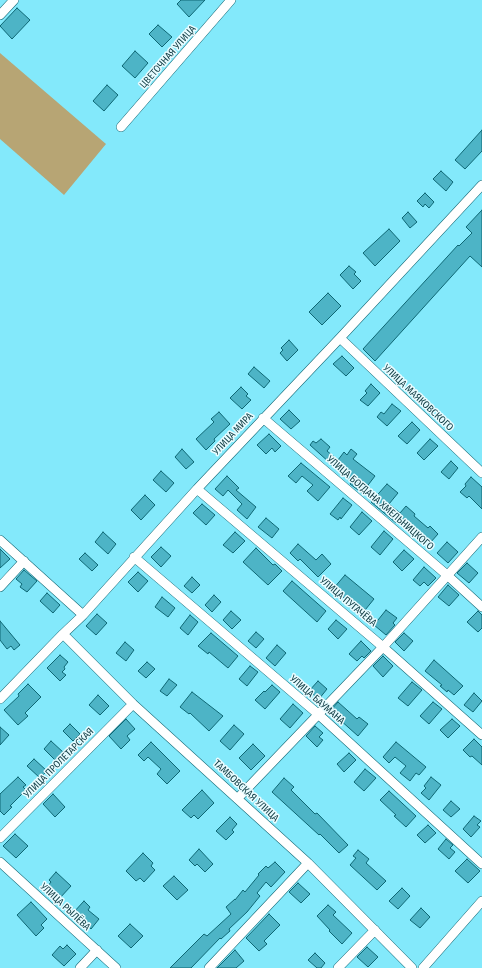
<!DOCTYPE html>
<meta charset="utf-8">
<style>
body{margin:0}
canvas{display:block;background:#83e9fb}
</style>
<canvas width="482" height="968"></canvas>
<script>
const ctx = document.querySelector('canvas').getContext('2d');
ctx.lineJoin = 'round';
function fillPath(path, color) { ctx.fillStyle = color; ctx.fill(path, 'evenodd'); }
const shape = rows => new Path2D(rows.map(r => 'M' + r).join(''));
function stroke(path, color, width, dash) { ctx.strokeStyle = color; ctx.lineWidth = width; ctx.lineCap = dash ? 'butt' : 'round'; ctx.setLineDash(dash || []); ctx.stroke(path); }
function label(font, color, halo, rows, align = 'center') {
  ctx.font = font + ' "Fira Sans Condensed",sans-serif'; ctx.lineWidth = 3; ctx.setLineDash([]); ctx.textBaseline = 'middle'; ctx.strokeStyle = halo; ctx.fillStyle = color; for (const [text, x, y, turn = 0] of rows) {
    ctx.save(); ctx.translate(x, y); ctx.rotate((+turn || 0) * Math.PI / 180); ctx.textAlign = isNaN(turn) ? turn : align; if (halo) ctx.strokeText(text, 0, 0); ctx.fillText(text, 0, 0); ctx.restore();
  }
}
fillPath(shape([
 [0,53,106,144,64,195,0,139]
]), '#b7a574');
const building = shape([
 [181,0,205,0,189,17,177,4,181,0],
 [17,8,30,20,12,39,0,26,17,8],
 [158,25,172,37,162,47,149,34,158,25],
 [135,51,148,63,135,78,122,66,135,51],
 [107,85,118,95,104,111,93,101,107,85],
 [482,130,482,151,465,169,455,160,482,130],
 [441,171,453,182,446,191,433,179,441,171],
 [425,193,434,202,429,208,425,204,423,207,417,201,425,193],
 [482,210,482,267,470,256,375,361,363,349,458,245,459,246,472,233,466,227,482,210],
 [408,212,417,222,410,228,402,218,408,212],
 [389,229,400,241,375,266,363,253,389,229],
 [349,266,356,272,354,274,361,281,353,289,340,275,349,266],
 [328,293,341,306,322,325,309,312,328,293],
 [289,340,298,350,287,361,280,353,283,350,281,348,289,340],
 [342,356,354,368,346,376,333,364,342,356],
 [254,367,270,381,264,388,248,374,254,367],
 [371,384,380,393,368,406,360,400,367,393,365,391,371,384],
 [241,387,248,394,246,396,251,400,242,409,230,398,241,387],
 [392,404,401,411,387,426,377,417,381,412,384,414,392,404],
 [289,410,300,421,291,429,280,419,289,410],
 [219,412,230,424,214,439,215,441,206,450,196,439,214,422,211,419,219,412],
 [412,422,420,430,407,444,398,436,412,422],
 [269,434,281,446,275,452,272,448,266,454,257,445,269,434],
 [321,439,330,447,327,451,338,460,344,452,347,455,351,449,357,454,353,459,375,476,362,493,350,484,352,481,330,464,330,463,310,445,313,441,316,443,321,439],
 [430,439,438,446,424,460,417,453,430,439],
 [182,449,194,462,186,469,175,457,182,449],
 [451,461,458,468,449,479,441,472,451,461],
 [301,463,330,487,318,501,307,491,313,485,302,476,296,483,288,476,301,463],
 [161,471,174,483,166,492,153,480,161,471],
 [227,476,239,488,236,490,256,507,247,519,237,510,242,504,228,490,223,496,215,489,227,476],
 [471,477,482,487,482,509,469,496,467,498,460,492,466,486,465,484,471,477],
 [387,484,398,493,389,504,400,513,406,506,415,514,414,516,428,528,430,526,438,534,430,543,426,539,424,542,399,520,396,523,371,502,387,484],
 [145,495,155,505,141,520,131,510,145,495],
 [343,498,352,505,341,519,340,517,338,520,330,514,343,498],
 [202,504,215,515,206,525,193,513,202,504],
 [362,512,372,521,359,535,350,527,362,512],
 [266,518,279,529,272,538,258,527,266,518],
 [384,531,393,539,380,555,371,547,384,531],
 [103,532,116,544,108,554,95,542,103,532],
 [235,532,245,541,233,553,223,545,235,532],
 [447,542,458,552,448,563,437,553,447,542],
 [298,544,316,560,322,554,331,564,318,577,300,559,298,561,290,553,298,544],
 [161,547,171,556,161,567,151,557,161,547],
 [256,548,273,565,275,564,282,571,268,585,243,562,256,548],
 [0,549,10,559,0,568,0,549],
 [404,550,414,559,402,571,393,562,404,550],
 [85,553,98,565,92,571,79,559,85,553],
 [467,563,478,573,469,583,457,573,467,563],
 [424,567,436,578,428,586,424,582,420,586,413,580,424,567],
 [24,570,37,581,27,592,20,587,22,584,16,579,24,570],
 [138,572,148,581,138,592,128,582,138,572],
 [345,575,374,599,361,615,350,606,352,604,333,589,345,575],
 [192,577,200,585,192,593,184,586,192,577],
 [292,581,326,611,317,622,283,591,292,581],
 [448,585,459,595,449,606,438,597,448,585],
 [47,593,60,605,53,613,40,601,47,593],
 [214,595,221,602,212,612,205,605,214,595],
 [162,597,175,608,168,617,155,607,162,597],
 [386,610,397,618,393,623,395,625,386,635,374,625,386,610],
 [231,611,241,620,232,629,223,620,231,611],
 [478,611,482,615,482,628,478,632,467,622,478,611],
 [97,614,107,623,96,635,86,626,97,614],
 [190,615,198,622,188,635,180,628,190,615],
 [336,620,347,629,338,639,328,629,336,620],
 [0,621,20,645,14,650,11,646,7,649,0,640,0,621],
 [256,632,264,639,256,648,248,641,256,632],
 [211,633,238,656,228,668,209,652,208,654,198,646,211,633],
 [404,633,413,641,404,651,395,642,404,633],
 [361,641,371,651,364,658,362,656,357,661,349,654,361,641],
 [125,642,134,650,126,661,116,653,125,642],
 [277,645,286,653,275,666,266,658,277,645],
 [60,655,68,662,64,667,65,669,62,672,66,675,60,681,47,668,60,655],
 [383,656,393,666,383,677,373,666,383,656],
 [434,660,463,686,454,695,448,690,447,692,440,686,442,685,425,671,434,660],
 [147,662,155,669,146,678,138,671,147,662],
 [250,666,258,672,247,686,239,679,250,666],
 [169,679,177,685,167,696,160,691,169,679],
 [318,681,327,689,319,699,309,691,318,681],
 [412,682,422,690,408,706,398,698,412,682],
 [28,684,41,697,25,713,28,716,18,725,4,710,19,696,18,694,28,684],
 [272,685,280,692,265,709,255,700,264,691,265,692,272,685],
 [192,692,223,716,209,731,190,713,189,714,180,707,192,692],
 [474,693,482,701,473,712,464,705,474,693],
 [98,695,109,706,100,715,89,705,98,695],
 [338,702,357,719,359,717,368,724,358,736,330,711,338,702],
 [433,702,442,709,429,724,420,716,433,702],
 [293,704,303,713,290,728,280,719,293,704],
 [126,719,135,729,127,736,130,740,121,749,109,736,126,719],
 [452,719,460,726,448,738,440,730,452,719],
 [70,724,80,734,73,741,63,731,70,724],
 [234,725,244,734,230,750,220,741,234,725],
 [315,726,323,733,319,737,323,740,317,747,306,736,315,726],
 [0,727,9,735,0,745,0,727],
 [474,739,482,747,482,765,472,756,470,757,463,750,474,739],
 [51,741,64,753,56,761,44,749,51,741],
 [151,742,180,771,167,784,157,774,161,769,148,757,144,761,138,755,151,742],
 [396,742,426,767,419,775,416,773,410,781,400,773,406,766,395,757,389,763,383,757,396,742],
 [253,744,265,756,251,770,239,758,253,744],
 [349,753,356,760,344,772,337,764,349,753],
 [34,759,47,771,40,778,27,766,34,759],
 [365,769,376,778,364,791,354,782,365,769],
 [18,777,26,785,23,787,26,790,10,806,12,807,4,815,0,811,0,794,18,777],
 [431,777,441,785,429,800,421,793,426,788,424,786,431,777],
 [284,778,294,787,291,790,315,814,317,813,348,845,339,853,320,834,319,835,272,792,284,778],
 [202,790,214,803,198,819,194,815,191,818,182,810,202,790],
 [389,791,416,816,406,827,394,816,396,815,380,800,389,791],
 [53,794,65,807,55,817,43,804,53,794],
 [451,801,460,809,451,817,443,810,451,801],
 [474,816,481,821,477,825,480,827,471,837,463,829,474,816],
 [230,817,237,824,232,830,234,832,226,840,216,831,230,817],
 [428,825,436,833,425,843,417,835,428,825],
 [15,834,28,846,16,858,3,846,15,834],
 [446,839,453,845,450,848,455,852,449,859,438,849,446,839],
 [199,849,213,864,205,872,197,864,195,866,189,860,199,849],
 [358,850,369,859,366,863,386,881,377,890,350,865,356,858,353,856,358,850],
 [143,853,153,863,151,866,155,870,144,882,140,878,136,881,126,871,143,853],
 [467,859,480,871,468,883,455,871,467,859],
 [275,862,285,872,271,887,266,882,257,893,260,896,247,912,229,929,230,931,221,939,220,938,191,968,170,968,204,934,207,936,231,914,226,907,235,899,235,900,243,890,245,892,259,875,258,874,266,866,268,868,275,862],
 [56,872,71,886,59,899,47,887,51,882,49,880,56,872],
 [174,876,188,890,177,900,163,886,174,876],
 [298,883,310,894,301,903,289,892,298,883],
 [402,888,410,896,398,909,389,901,402,888],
 [84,901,90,907,88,910,99,919,91,929,73,913,84,901],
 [31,902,47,919,41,925,44,928,36,936,17,915,31,902],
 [328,905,336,912,333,915,352,933,342,944,329,931,330,930,317,916,328,905],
 [421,908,430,917,420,928,410,920,421,908],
 [269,914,280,925,264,941,267,944,259,951,246,938,269,914],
 [130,924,143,936,131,948,118,936,130,924],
 [67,945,76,954,64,966,52,955,60,946,63,949,67,945],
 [367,947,378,957,368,967,357,957,367,947],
 [235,950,244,961,236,968,217,968,235,950],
 [315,953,325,963,321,968,317,968,308,960,315,953]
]);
fillPath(building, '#4db4c6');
stroke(building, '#0e6774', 1);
const minor = shape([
 [0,15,14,0],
 [121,127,231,0],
 [340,338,482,473],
 [263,418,447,575,482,607],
 [197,489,383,647,482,735],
 [0,540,83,615],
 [134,557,318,714,482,864],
 [0,587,24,561],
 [63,634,133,704,308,863,412,968],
 [0,699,63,634,83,615,197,489,340,338,482,185],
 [238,798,383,647,482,537],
 [0,838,133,704],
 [0,862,116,968],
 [80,968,97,950],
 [209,968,308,863],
 [338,968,375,930],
 [423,968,482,901]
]);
stroke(minor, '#166b78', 10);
stroke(minor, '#fff', 9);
label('10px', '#113d45', '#e9fcff', [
 ["ЦВЕТОЧНАЯ УЛИЦА",168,57,-49],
 ["УЛИЦА МАЯКОВСКОГО",418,398,43],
 ["УЛИЦА МИРА",233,434,-47],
 ["УЛИЦА БОГДАНА ХМЕЛЬНИЦКОГО",380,503,41],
 ["УЛИЦА ПУГАЧЁВА",348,602,40],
 ["УЛИЦА БАУМАНА",317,700,41],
 ["УЛИЦА ПРОЛЕТАРСКАЯ",59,763,-45],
 ["ТАМБОВСКАЯ УЛИЦА",246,791,43],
 ["УЛИЦА РЫЛЁВА",65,907,43]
]);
</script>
